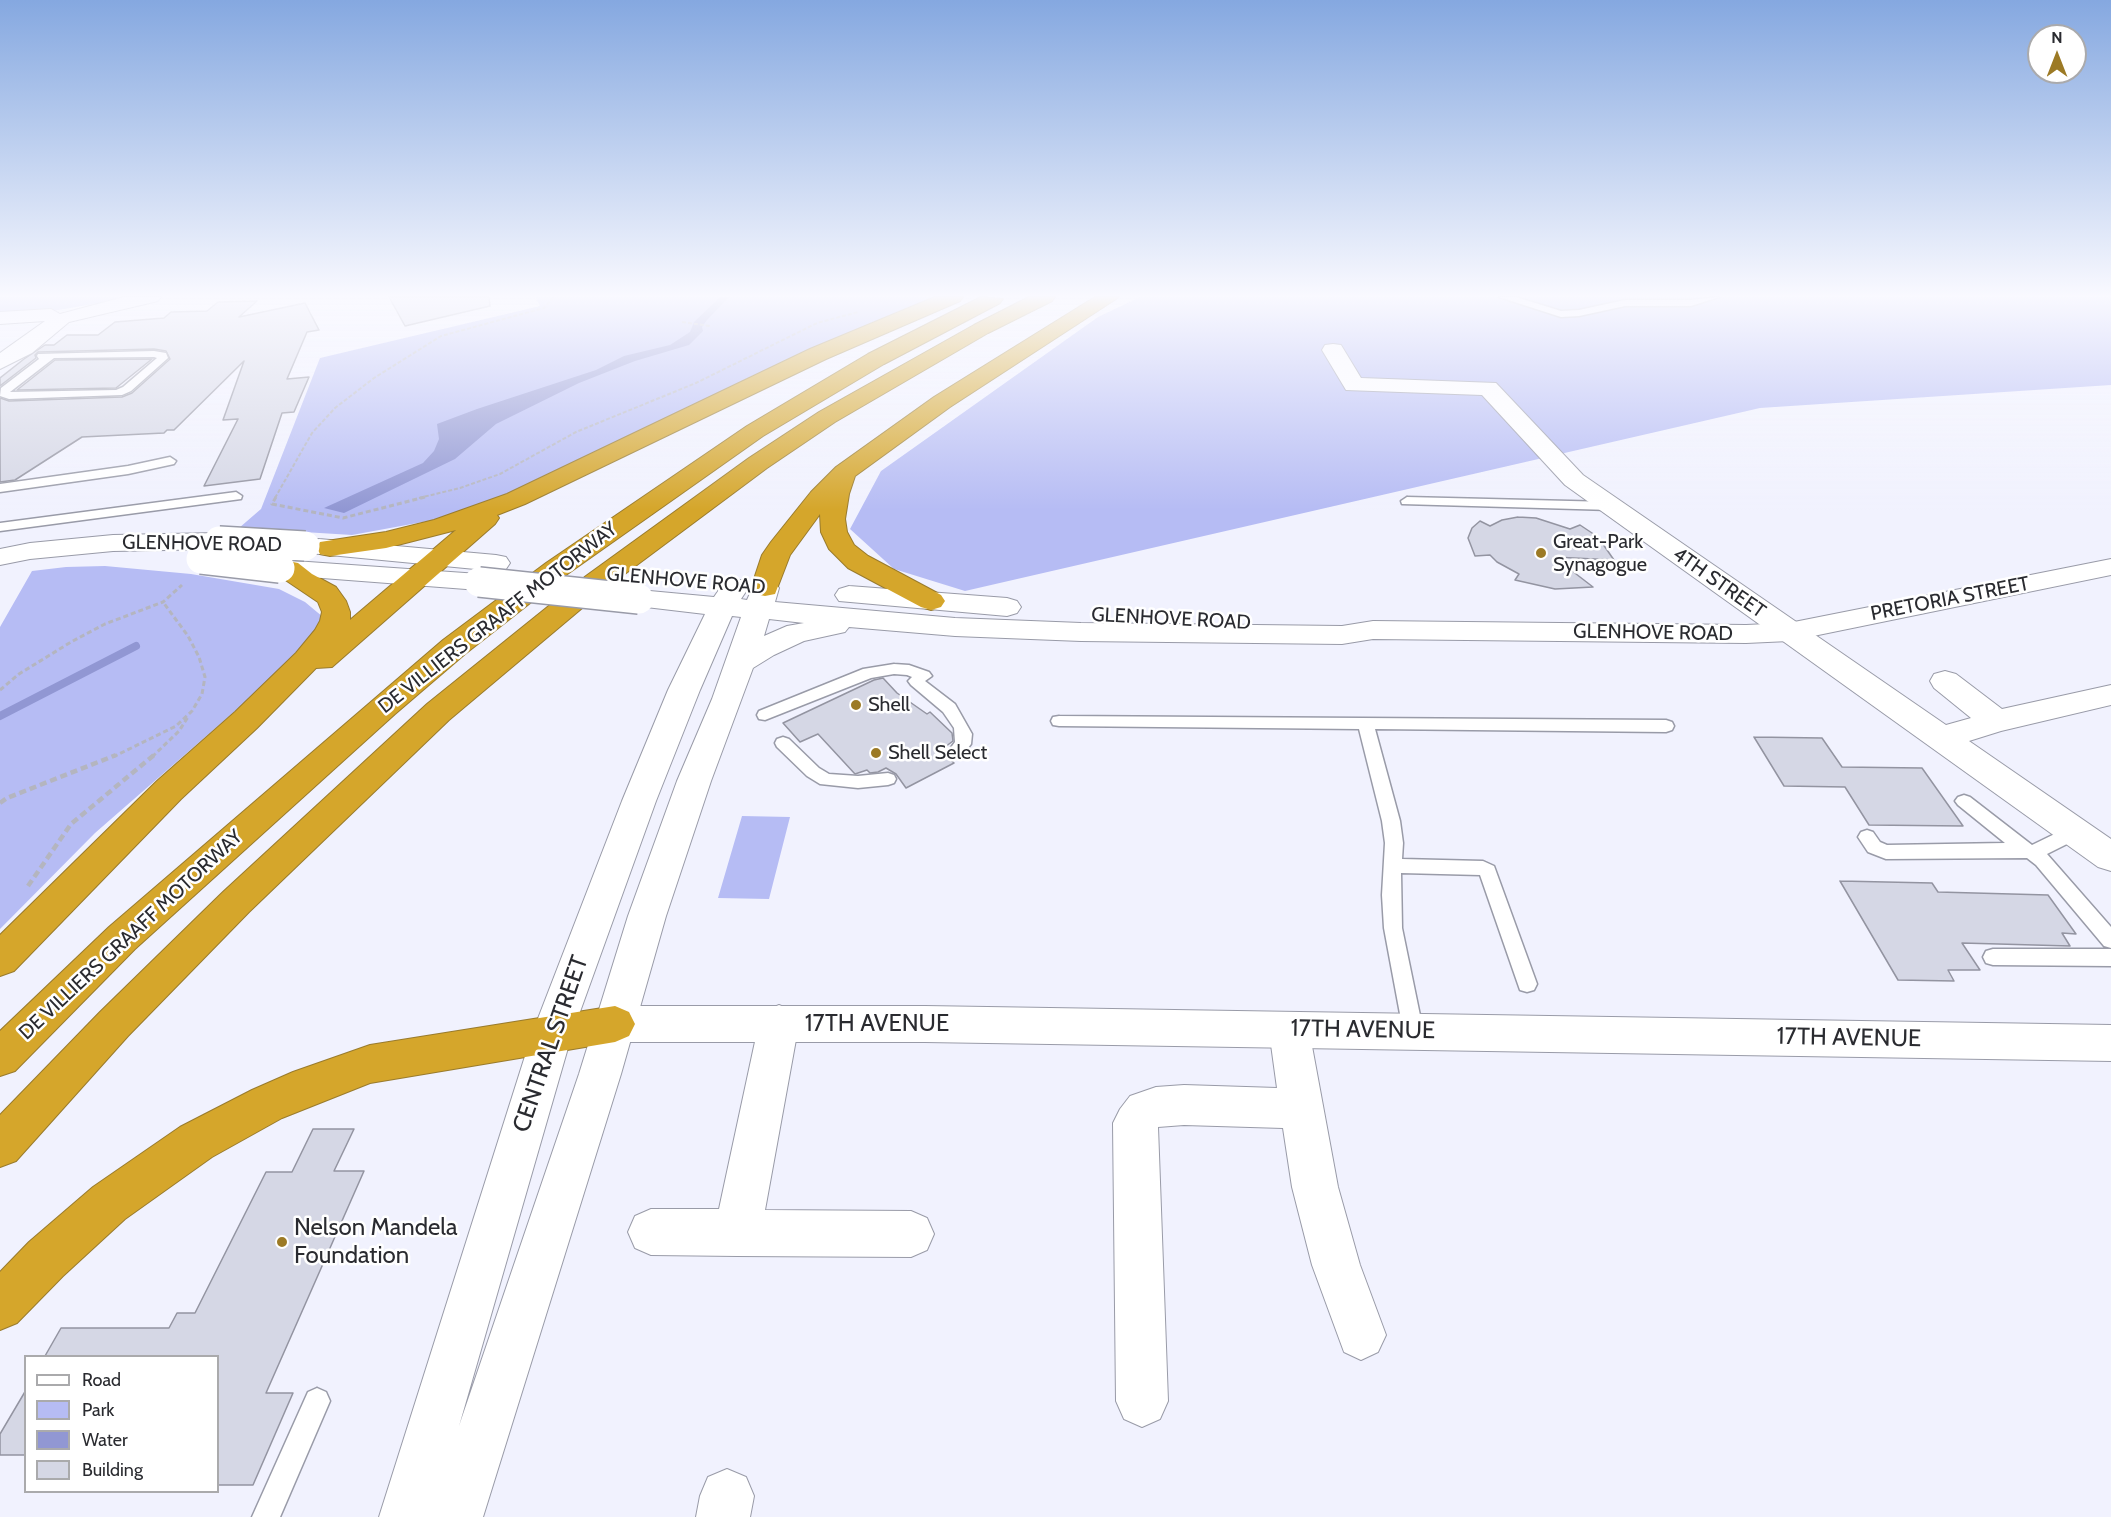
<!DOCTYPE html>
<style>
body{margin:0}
#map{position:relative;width:2111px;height:1517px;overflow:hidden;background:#f1f2fe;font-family:Cabin,sans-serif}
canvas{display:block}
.legend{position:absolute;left:24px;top:1355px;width:195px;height:138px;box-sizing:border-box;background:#fff;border:2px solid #aaaaac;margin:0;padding:8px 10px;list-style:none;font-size:18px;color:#2a2b30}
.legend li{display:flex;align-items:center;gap:12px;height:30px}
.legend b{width:30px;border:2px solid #aaaaac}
.north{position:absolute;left:2027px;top:24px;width:60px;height:60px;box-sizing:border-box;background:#fff;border:2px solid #aaaaac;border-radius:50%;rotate:0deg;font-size:16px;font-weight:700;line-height:24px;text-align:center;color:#2a2b30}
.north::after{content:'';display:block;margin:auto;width:21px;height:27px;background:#9c7a25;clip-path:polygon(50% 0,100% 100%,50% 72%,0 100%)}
</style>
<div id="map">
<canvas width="2111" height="1517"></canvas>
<ul class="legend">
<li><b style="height:8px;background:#fff"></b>Road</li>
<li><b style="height:16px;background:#b6bcf4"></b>Park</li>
<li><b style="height:16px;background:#9197d3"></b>Water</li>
<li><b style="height:16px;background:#d5d7e5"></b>Building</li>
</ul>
<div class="north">N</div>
</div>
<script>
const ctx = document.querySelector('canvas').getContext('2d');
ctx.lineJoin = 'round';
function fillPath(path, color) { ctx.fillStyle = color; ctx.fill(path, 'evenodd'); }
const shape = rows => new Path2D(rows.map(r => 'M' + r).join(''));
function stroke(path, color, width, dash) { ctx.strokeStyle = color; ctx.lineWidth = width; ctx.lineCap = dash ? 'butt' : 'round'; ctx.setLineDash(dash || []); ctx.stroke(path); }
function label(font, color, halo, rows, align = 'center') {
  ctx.font = font + ' Cabin,sans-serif'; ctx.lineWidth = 5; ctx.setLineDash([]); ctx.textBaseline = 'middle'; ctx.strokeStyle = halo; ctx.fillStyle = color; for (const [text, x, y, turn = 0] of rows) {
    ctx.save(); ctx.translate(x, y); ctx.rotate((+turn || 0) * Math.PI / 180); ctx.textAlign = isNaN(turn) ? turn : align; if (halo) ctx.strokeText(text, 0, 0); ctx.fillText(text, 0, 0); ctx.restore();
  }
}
fillPath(shape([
 [0,297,133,297,47,312,0,313],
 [535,297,934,297,873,322,752,376,509,494,450,517,352,535,239,528,261,509,320,358,540,306],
 [1140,297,2111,297,2111,385,1760,408,965,591,894,569,850,529,881,471,1098,317],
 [105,566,191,574,279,589,305,602,323,617,305,650,95,833,0,929,0,627,32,571,66,567],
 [742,816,790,817,769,899,718,898]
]), '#b6bcf4');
fillPath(shape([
 [720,297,729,297,707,320,702,327,703,331,689,345,635,361,579,383,496,424,455,459,344,513,324,508,423,463,434,451,439,439,437,424,477,409,596,370,624,356,670,345,690,332,694,322]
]), '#9197d3');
stroke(shape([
 [0,716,136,646]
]), '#9197d3', 8);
const building = shape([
 [389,297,489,297,490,306,405,326,389,297],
 [257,301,239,317,305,303,319,330,307,332,287,379,309,377,294,412,282,413,260,479,204,486,238,419,223,420,244,361,174,430,167,430,164,433,82,437,15,480,0,482,0,398,9,401,122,397,132,393,170,359,166,351,154,349,38,352,35,355,36,358,0,386,0,378,24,359,45,345,54,345,67,335,98,335,115,322,164,318,171,312,207,311,218,302,257,301],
 [152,359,116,388,17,390,55,360,152,359],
 [1518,517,1536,518,1570,529,1580,525,1598,537,1614,560,1554,557,1593,587,1555,589,1515,580,1519,574,1497,562,1490,555,1475,556,1468,538,1472,528,1480,521,1490,526,1502,520,1518,517],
 [883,678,897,693,927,714,930,712,952,733,953,741,941,750,954,763,906,788,896,774,886,768,878,772,870,773,867,770,855,774,818,734,800,742,783,723,874,680,883,678],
 [1754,737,1822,738,1842,767,1922,768,1963,826,1869,825,1845,787,1784,786,1754,737],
 [1840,881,1932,883,1938,892,2048,895,2076,934,2062,933,2070,946,1962,943,1980,970,1948,970,1954,981,1898,980,1840,881],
 [313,1129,354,1129,334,1171,364,1171,266,1393,293,1393,253,1485,218,1485,218,1356,45,1356,61,1328,169,1328,177,1313,195,1313,266,1172,292,1172,313,1129],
 [26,1390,26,1455,0,1455,0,1434,26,1390]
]);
fillPath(building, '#d5d7e5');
stroke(building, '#9394a1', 1.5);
const service = shape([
 [1499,297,1516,297,1561,311,1579,310,1625,300,1691,300,1719,297,1691,306,1625,306,1579,316,1561,317,1499,297],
 [154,351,166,353,168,358,131,391,122,395,9,399,0,396,1,388,39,359,37,356,38,354,154,351],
 [54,358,154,357,157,358,123,387,116,390,10,392,54,358],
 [170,457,176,461,174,464,128,474,0,492,0,484,128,466,170,457],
 [236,492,242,496,241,499,0,531,0,523,236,492],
 [1407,497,1611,502,1617,506,1611,510,1402,504,1401,501,1407,497],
 [894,664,909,665,929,672,932,676,925,681,955,704,972,734,971,744,961,757,949,757,947,753,955,742,954,728,943,712,911,685,908,681,912,677,907,675,894,674,871,678,765,720,759,719,757,715,759,711,863,669,894,664],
 [1059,716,1666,720,1672,722,1674,726,1672,730,1666,732,1375,729,1400,821,1403,843,1402,859,1483,861,1494,866,1537,984,1534,990,1527,992,1520,990,1480,875,1401,873,1402,928,1423,1030,1420,1036,1413,1039,1406,1036,1403,1030,1384,928,1382,895,1385,843,1382,821,1359,729,1059,726,1053,725,1051,721,1053,717,1059,716],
 [783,737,789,739,819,768,829,774,858,776,888,773,894,775,896,779,894,783,888,785,858,788,820,784,807,776,777,747,775,743,777,739,783,737],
 [1964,795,1970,797,2032,845,2069,827,2075,825,2081,827,2084,832,2081,837,2047,854,2111,927,2111,948,2104,946,2036,865,2027,858,1886,859,1868,852,1858,837,1861,832,1867,830,1873,832,1880,842,1887,845,2005,843,1958,805,1955,801,1958,797,1964,795],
 [1993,949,2111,949,2111,966,1993,965,1986,963,1983,957,1986,951,1993,949],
 [317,1388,326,1392,330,1401,280,1517,252,1517,308,1392,317,1388]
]);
const minor = shape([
 [1333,344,1341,345,1361,378,1496,383,1583,475,1946,725,1971,718,1934,688,1930,681,1934,674,1945,671,1956,674,2002,709,2111,685,2111,705,2001,731,1969,741,2111,839,2111,871,2098,867,1565,485,1482,395,1346,390,1322,350,1325,345,1333,344],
 [779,1005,793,1011,799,1023,765,1210,911,1211,927,1218,934,1234,927,1250,911,1257,737,1256,651,1255,635,1248,628,1232,635,1216,651,1209,719,1209,759,1023,765,1011,779,1005],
 [1289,1012,1303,1017,1309,1030,1338,1187,1360,1265,1386,1335,1378,1352,1361,1360,1344,1352,1312,1265,1292,1187,1283,1128,1184,1125,1158,1127,1168,1401,1160,1419,1142,1427,1124,1419,1116,1401,1113,1123,1120,1109,1130,1096,1156,1087,1184,1085,1277,1088,1269,1030,1275,1017,1289,1012],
 [727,1469,746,1477,754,1496,750,1517,696,1517,700,1496,708,1477,727,1469]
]);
const tertiary = shape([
 [124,297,161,297,158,301,69,322,32,353,0,369,0,353,45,321,0,324,0,312,51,309,60,314,124,297],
 [615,1006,925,1006,2111,1025,2111,1061,925,1042,615,1042,601,1036,595,1024,601,1012,615,1006]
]);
const secondary = shape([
 [219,533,228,535,232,541,228,547,219,549,113,551,30,559,0,565,0,549,30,543,113,535,219,533],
 [319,539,496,555,506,557,510,563,506,569,496,571,309,553,306,547,309,541,319,539],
 [2111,559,2111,575,1789,641,1746,643,1373,639,1342,644,1081,641,955,636,849,627,845,632,804,641,774,655,753,668,711,781,666,916,621,1074,483,1517,379,1517,532,1034,622,801,668,690,705,614,629,605,625,599,629,593,639,590,714,597,725,581,735,579,745,581,749,587,741,599,747,600,755,582,765,580,775,582,779,588,775,602,955,618,1081,623,1342,626,1373,621,1746,625,1789,623,2111,559],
 [732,616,741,617,712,699,677,781,628,916,579,1074,459,1426,572,1034,656,801,700,690,732,616],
 [769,619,804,623,787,626,764,636,769,619],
 [280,560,479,574,489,576,493,582,489,588,479,590,270,574,266,568,270,562,280,560],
 [849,586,1007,598,1017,601,1021,607,1017,613,1007,616,839,601,835,595,839,589,849,586]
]);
const motorway = shape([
 [935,297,963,297,960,301,826,359,525,504,497,515,499,518,495,524,332,667,316,668,257,728,181,799,14,971,0,976,0,935,157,781,235,712,296,653,315,630,320,621,322,612,318,602,278,575,274,569,278,563,288,561,298,563,312,574,336,587,346,601,350,612,350,620,456,530,386,548,330,556,320,554,317,548,320,542,386,532,434,520,507,494,810,349,935,297],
 [981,297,1003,299,1000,303,884,364,763,436,566,575,465,654,395,714,135,949,15,1071,0,1076,0,1031,109,927,443,640,546,563,747,426,868,354,981,297],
 [1029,297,1055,297,1052,301,988,333,835,422,767,468,606,588,449,720,249,912,128,1036,16,1161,0,1167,0,1115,100,1012,223,892,427,704,586,576,749,458,819,412,974,325,1029,297],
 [1095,297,1119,297,950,407,855,476,849,494,845,519,847,532,854,545,868,556,941,595,945,601,941,607,931,610,921,607,848,568,829,549,821,532,820,514,790,555,775,594,765,596,755,594,751,588,762,555,771,542,811,492,836,467,934,397,1095,297],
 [615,1006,629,1012,635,1024,629,1036,615,1042,370,1083,282,1118,212,1157,125,1219,63,1276,17,1323,0,1330,0,1272,29,1242,93,1187,180,1127,252,1090,293,1072,370,1045,615,1006]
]);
stroke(service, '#999ba8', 3);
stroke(minor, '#999ba8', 2);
stroke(tertiary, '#999ba8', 2);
stroke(secondary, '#999ba8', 2);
stroke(motorway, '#997b2d', 2);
stroke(shape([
 [682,322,710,326],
 [275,498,312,433,335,408,374,378,441,336,544,308,554,297],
 [419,498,460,488,500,474,576,432,696,383,817,323,858,312]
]), '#b4b5bf', 2, [4, 2]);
stroke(shape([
 [276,497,272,504,343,518,425,497],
 [0,690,19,674,71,642,105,624,163,602,182,585],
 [113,757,176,726,192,711,202,694,205,677,199,657,188,636,163,602],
 [152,757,179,731,188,717]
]), '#b4b5bf', 3, [5, 3]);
stroke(shape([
 [0,803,7,798,116,755],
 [28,886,71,824,154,755]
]), '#b4b5bf', 4.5, [7, 4]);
fillPath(service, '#fff');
fillPath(minor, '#fff');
fillPath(tertiary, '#fff');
fillPath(secondary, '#fff');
fillPath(motorway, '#d5a62b');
const secondaryBridge = shape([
 [219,541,305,546],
 [201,559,280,568],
 [479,582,639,599]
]);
stroke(secondaryBridge, '#999ba8', 32, []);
stroke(secondaryBridge, '#fff', 29);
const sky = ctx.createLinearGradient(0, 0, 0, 510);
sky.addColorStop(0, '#85a8e0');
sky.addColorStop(0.58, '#f9f9ff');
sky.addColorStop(1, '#f9f9ff00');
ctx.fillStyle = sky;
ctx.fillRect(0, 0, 2111, 510);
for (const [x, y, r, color] of [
 [1541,553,6,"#9c7a25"],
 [856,705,6,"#9c7a25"],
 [876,753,6,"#9c7a25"],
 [282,1242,6,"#9c7a25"]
]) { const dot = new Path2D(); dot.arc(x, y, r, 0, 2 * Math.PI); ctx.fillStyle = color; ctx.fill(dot); stroke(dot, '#fff', 2); }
label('20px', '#2a2b30', '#fff', [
 ["Great-Park",1553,542],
 ["Synagogue",1553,565],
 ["Shell",868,705],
 ["Shell Select",888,753]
], 'left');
label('20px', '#2a2b30', '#fff', [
 ["GLENHOVE ROAD",202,544,1],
 ["GLENHOVE ROAD",686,581,5],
 ["4TH STREET",1719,583,35],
 ["PRETORIA STREET",1950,599,-11],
 ["DE VILLIERS GRAAFF MOTORWAY",498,618,-38],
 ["GLENHOVE ROAD",1171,619,3],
 ["GLENHOVE ROAD",1653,633,1],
 ["DE VILLIERS GRAAFF MOTORWAY",131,935,-43]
]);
label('24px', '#2a2b30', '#fff', [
 ["17TH AVENUE",877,1024],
 ["17TH AVENUE",1363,1030,1],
 ["17TH AVENUE",1849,1038,1],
 ["CENTRAL STREET",551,1044,-71]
]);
label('24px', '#2a2b30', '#fff', [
 ["Nelson Mandela",294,1228],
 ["Foundation",294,1256]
], 'left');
</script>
